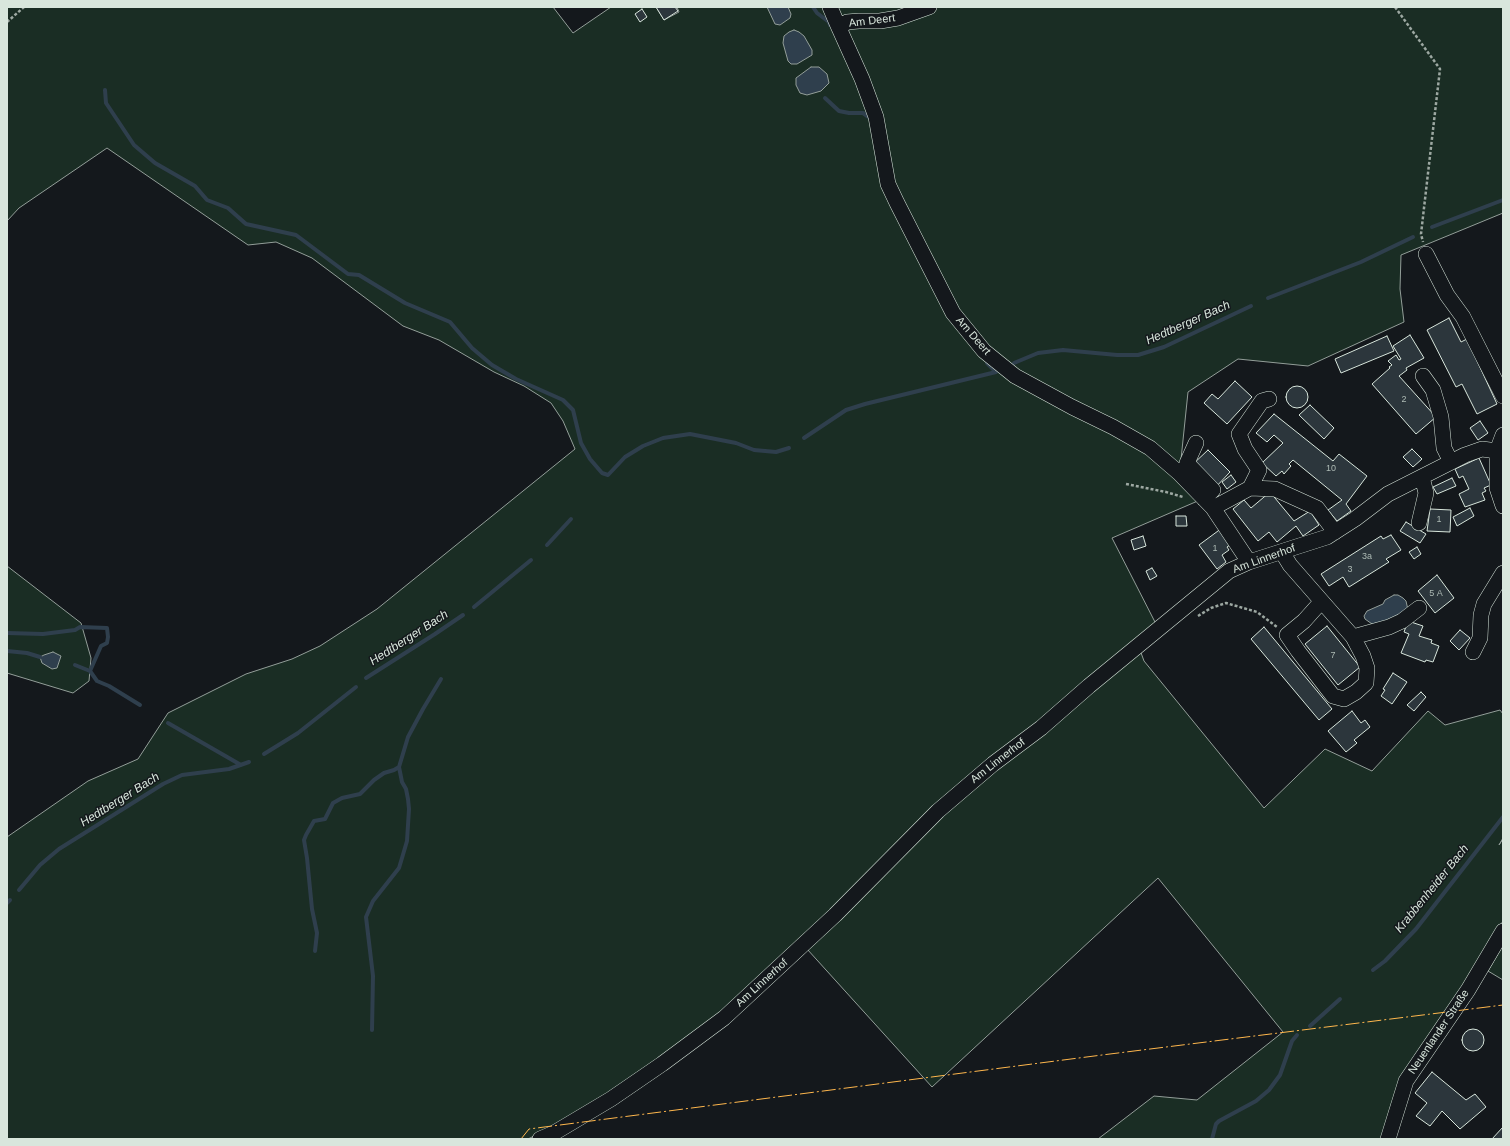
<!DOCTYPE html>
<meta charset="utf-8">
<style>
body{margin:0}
#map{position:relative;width:1510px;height:1146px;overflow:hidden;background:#14181c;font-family:Helvetica,sans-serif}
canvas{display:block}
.frame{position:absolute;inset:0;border:8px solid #d8e6dc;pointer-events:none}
</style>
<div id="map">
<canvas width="1510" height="1146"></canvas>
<div class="frame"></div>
</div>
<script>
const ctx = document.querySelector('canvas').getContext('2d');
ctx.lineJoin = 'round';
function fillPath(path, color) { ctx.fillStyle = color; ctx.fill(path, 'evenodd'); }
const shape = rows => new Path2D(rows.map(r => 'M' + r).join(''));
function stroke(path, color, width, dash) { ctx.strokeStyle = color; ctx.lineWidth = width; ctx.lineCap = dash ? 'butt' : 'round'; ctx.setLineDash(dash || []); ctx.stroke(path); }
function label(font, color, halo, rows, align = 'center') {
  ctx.font = font + ' Helvetica,sans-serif'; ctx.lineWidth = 3; ctx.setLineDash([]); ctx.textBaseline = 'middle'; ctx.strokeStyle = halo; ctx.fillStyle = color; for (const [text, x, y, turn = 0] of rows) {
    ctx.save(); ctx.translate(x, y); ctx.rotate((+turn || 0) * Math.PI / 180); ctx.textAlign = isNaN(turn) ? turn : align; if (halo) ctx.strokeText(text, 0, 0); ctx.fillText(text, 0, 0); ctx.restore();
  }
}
const green = shape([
 [7,7,553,7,573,33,611,7,656,7,664,20,679,12,677,7,1503,7,1503,213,1401,255,1400,289,1404,322,1308,366,1238,359,1188,392,1180,469,1142,441,1114,424,1037,384,1005,364,989,353,968,327,962,317,942,301,961,330,986,357,1014,378,1111,428,1148,449,1186,483,1199,496,1200,500,1112,538,1156,624,1040,724,992,762,935,810,836,909,770,972,706,1026,690,1037,641,1075,569,1119,528,1139,7,1139,7,837,88,781,138,759,168,713,246,674,292,659,320,646,377,609,575,449,563,421,551,403,524,386,494,372,439,340,403,326,312,258,276,242,248,245,107,148,19,208,7,221,7,7],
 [7,566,81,623,91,658,89,681,73,693,7,673,7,566],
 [1140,650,1144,661,1264,808,1325,749,1372,771,1428,711,1445,725,1500,710,1503,714,1503,838,1499,845,1503,839,1503,921,1463,987,1383,1139,1098,1139,1154,1096,1197,1100,1283,1032,1158,878,932,1087,807,949,942,814,1140,650],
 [1503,945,1503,980,1488,971,1503,945]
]);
fillPath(green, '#1a2d24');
stroke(green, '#939e99', 1);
const water = shape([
 [767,7,788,7,791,14,790,18,780,25,775,24,767,7],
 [794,30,799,32,804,36,812,50,812,55,797,64,791,64,788,61,783,43,784,36,789,32,794,30],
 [811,67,819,67,827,74,829,83,821,91,807,95,800,93,796,85,796,78,811,67],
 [1394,595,1398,595,1403,598,1406,601,1408,610,1386,621,1372,624,1365,619,1364,616,1367,611,1383,604,1385,600,1394,595],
 [53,652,61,656,57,668,52,669,42,663,40,657,44,655,53,652]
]);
fillPath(water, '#2f3f4d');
stroke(water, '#939e99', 1);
stroke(shape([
 [813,7,817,13,829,22,830,25],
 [105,90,106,103,134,145,155,163,195,186,207,200,228,208,246,224,296,235,348,274,359,275,405,303,450,322,472,348,492,365,516,379,563,400,573,410,581,443,590,459,602,473,608,475,625,457,643,446,663,438,690,434,736,443,754,450,776,452,789,448],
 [825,98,839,111,849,113,863,113,870,118],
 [1432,227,1503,200],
 [1268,298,1361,262,1413,237],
 [1014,363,1038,353,1063,350,1117,355,1138,355,1164,347,1251,306],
 [804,438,846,410,865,404,996,372,987,363],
 [547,545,571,519],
 [474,607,531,560],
 [7,633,43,634,75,630,80,627,107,628,108,637,107,643,101,646,90,671],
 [7,651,27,653,40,657],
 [75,665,90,671,97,681,109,686,140,705],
 [366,678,435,634,463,615],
 [168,723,241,765],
 [264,754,298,733,356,687],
 [19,890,40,865,59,849,163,784,182,775,229,769,249,762],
 [7,903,10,900],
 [315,951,317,933,312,909,307,858,304,840,306,835,314,821,325,819,333,803,342,798,360,794,374,780,384,773,394,770,399,767],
 [1373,970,1385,961,1416,929,1503,817],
 [1310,1026,1340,999],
 [372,1030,373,976,366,917,373,901,399,868,402,858,407,841,409,809,408,799,406,789,402,782,399,767,408,737,423,709,441,679],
 [1212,1139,1216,1124,1219,1121,1256,1101,1269,1090,1280,1075,1292,1041,1297,1035]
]), '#2f3f4d', 4);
const building = shape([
 [656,7,675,7,678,11,664,20,656,7],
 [642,9,647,17,640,22,635,14,642,9],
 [1449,318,1461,342,1467,339,1497,404,1477,414,1462,384,1456,387,1427,330,1449,318],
 [1410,335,1424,358,1406,368,1407,370,1399,376,1436,417,1416,434,1372,384,1390,368,1389,367,1392,365,1388,361,1396,355,1399,360,1401,359,1393,346,1410,335],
 [1387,336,1394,351,1341,373,1335,359,1387,336],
 [1235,381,1252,397,1227,424,1204,403,1212,394,1218,399,1235,381],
 '1286 397a11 11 0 1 1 22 0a11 11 0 1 1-22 0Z',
 [1310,405,1334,428,1324,439,1299,415,1310,405],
 [1274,414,1333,461,1339,454,1367,476,1346,504,1351,511,1337,521,1328,510,1342,500,1293,460,1289,464,1291,466,1284,474,1282,471,1276,476,1262,463,1283,443,1274,435,1267,442,1256,433,1274,414],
 [1480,421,1488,433,1478,440,1470,428,1480,421],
 [1412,449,1422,459,1413,467,1403,457,1412,449],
 [1208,450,1230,472,1214,489,1191,466,1208,450],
 [1479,458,1491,485,1484,488,1486,491,1482,493,1485,500,1465,507,1459,494,1469,489,1463,476,1459,478,1455,469,1479,458],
 [1231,475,1236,482,1227,489,1222,482,1231,475],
 [1452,478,1456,486,1437,494,1433,487,1452,478],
 [1270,492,1294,521,1310,511,1319,525,1303,536,1296,526,1277,542,1269,532,1258,541,1233,509,1244,500,1251,508,1270,492],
 [1470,508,1474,516,1457,526,1453,517,1470,508],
 [1430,509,1451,510,1450,532,1427,531,1430,509],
 [1176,516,1186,516,1187,526,1176,526,1176,516],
 [1406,522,1426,534,1420,543,1400,531,1406,522],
 [1222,528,1233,543,1227,547,1229,550,1222,555,1226,562,1217,569,1199,545,1222,528],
 [1391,535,1401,550,1386,559,1389,562,1349,587,1343,577,1329,586,1321,574,1381,536,1383,539,1391,535],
 [1143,536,1146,546,1134,550,1131,540,1143,536],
 [1417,547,1421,554,1414,559,1409,552,1417,547],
 [1152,568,1157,576,1150,580,1146,571,1152,568],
 [1437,575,1454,598,1435,613,1418,591,1437,575],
 [1408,621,1423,626,1419,636,1432,640,1431,643,1439,646,1433,662,1426,660,1425,662,1401,653,1409,634,1404,632,1408,621],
 [1327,626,1360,667,1338,685,1305,644,1327,626],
 [1264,627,1332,709,1319,720,1251,639,1264,627],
 [1460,630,1470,638,1459,650,1450,641,1460,630],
 [1393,673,1407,682,1392,704,1381,696,1385,690,1383,689,1393,673],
 [1421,692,1426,697,1414,711,1407,705,1421,692],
 [1352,711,1361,723,1365,720,1370,727,1354,740,1357,743,1346,752,1328,731,1352,711],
 '1462 1040a11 11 0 1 1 22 0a11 11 0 1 1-22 0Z',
 [1432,1072,1466,1100,1475,1094,1486,1107,1460,1129,1442,1111,1430,1126,1416,1116,1427,1103,1415,1093,1432,1072],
 [1503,1127,1503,1139,1492,1139,1503,1127]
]);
fillPath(building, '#2c363c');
stroke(building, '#d8e6dc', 1);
const minor = shape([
 [830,7,839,28],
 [929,7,898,18,880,21,859,21,847,22,839,28,862,79,876,117,888,184,897,203,953,313,984,351,1015,376,1072,407,1113,427,1150,448,1179,473,1213,508,1249,562],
 [1426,254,1447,295,1463,317,1503,396],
 [1423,376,1433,390,1441,417,1444,448,1451,462],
 [1503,435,1497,451,1497,488,1503,506],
 [1187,463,1196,443],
 [1184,478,1187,463,1213,490,1204,499],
 [1250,488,1275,489,1317,508,1335,532],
 [1213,508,1250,488,1259,470,1245,449,1239,434,1262,401,1269,399],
 [1419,523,1426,493,1422,477],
 [1282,552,1290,565,1353,637,1363,656,1367,668,1366,683,1356,692,1344,699,1333,696,1298,651,1287,635,1304,621,1321,602],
 [1353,637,1389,627,1402,621,1419,608],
 [1473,652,1480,638,1481,615,1484,604,1503,573],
 [540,1139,554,1133,611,1099,662,1064,724,1018,835,915,938,811,993,764,1041,728,1089,686,1229,571,1249,562,1327,537,1355,519,1388,494,1465,455,1482,449,1497,451],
 [1388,1139,1406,1081,1468,990,1503,931]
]);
stroke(minor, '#d8e6dc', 16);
stroke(shape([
 [1395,7,1440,69,1421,234,1423,242],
 [7,22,24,7],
 [1126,484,1166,492,1183,497],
 [1198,616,1211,608,1226,603,1257,612,1277,627]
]), '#9da8a2', 2.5, [3, 2]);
stroke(minor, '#14181c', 15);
stroke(shape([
 [521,1139,529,1129,1102,1055,1503,1005]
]), '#ffb74d', 1, [14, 3, 2, 3]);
label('9px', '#adbab4', null, [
 ["2",1404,400],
 ["10",1331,469],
 ["1",1439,520],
 ["1",1215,549],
 ["3a",1367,557],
 ["3",1350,570],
 ["5 A",1436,594],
 ["7",1333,656]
]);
label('11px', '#d8e6dc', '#14181c', [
 ["Am Deert",872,21,-7],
 ["Am Deert",973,336,49],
 ["Am Linnerhof",1264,559,-20],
 ["Am Linnerhof",998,761,-38],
 ["Am Linnerhof",762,983,-42],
 ["Neuenlander Straße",1439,1032,-56]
]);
label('italic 12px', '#d8e6dc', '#14181c', [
 ["Hedtberger Bach",1188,323,-24],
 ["Hedtberger Bach",409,638,-33],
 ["Hedtberger Bach",120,800,-32],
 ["Krabbenheider Bach",1432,889,-51]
]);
</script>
